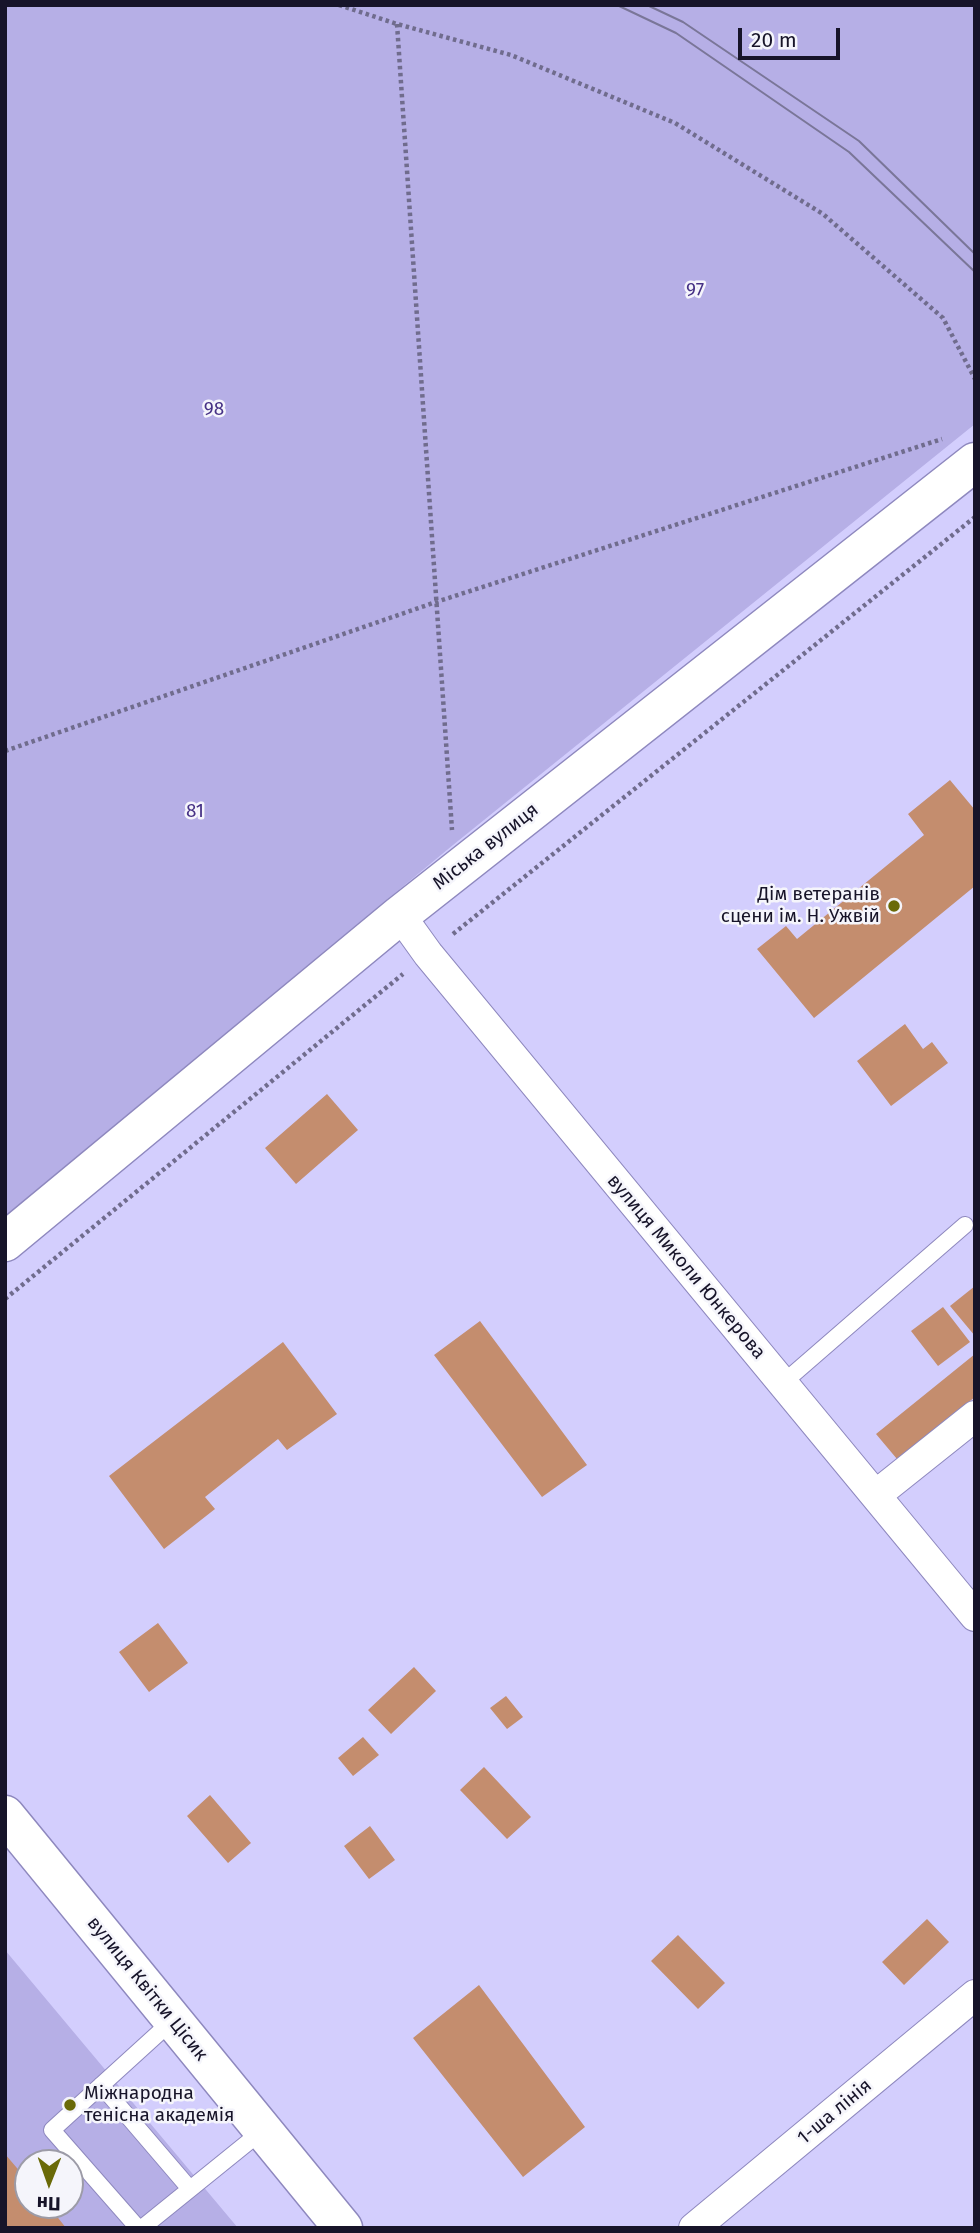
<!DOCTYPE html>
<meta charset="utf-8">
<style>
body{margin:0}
#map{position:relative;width:980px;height:2233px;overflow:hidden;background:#d3cefd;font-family:"Fira Sans",sans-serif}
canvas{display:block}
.frame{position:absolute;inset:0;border:7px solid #171429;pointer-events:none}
.north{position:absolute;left:14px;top:2149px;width:70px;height:70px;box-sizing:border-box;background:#f5f5fb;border:2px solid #9c9ba7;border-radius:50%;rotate:181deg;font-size:19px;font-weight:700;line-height:28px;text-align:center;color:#171429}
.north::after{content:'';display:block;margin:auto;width:24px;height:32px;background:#6a6a08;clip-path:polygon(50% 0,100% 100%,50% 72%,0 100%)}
.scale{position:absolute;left:738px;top:28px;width:102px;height:32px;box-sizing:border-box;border:4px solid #171429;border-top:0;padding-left:9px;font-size:21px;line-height:24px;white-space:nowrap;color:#171429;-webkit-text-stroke:5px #f5f5fb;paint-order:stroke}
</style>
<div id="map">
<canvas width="980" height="2233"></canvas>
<div class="frame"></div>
<div class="north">Пн</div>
<div class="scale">20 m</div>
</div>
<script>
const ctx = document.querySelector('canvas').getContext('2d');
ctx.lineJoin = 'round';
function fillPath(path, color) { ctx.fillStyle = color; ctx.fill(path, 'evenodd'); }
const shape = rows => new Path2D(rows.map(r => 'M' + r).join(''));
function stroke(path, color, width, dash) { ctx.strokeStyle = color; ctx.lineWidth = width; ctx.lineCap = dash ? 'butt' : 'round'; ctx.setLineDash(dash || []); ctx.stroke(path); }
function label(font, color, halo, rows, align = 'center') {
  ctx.font = font + ' "Fira Sans",sans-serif'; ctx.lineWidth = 5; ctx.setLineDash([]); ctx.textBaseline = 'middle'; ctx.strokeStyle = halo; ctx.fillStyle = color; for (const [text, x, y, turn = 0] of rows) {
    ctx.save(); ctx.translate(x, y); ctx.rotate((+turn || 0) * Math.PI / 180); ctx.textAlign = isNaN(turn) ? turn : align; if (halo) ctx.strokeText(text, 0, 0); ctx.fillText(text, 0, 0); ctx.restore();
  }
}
fillPath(shape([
 [5,5,975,5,975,424,453,845,5,1216],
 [5,1950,87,2048,238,2228,5,2228],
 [28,2163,70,2163,70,2205,28,2205]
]), '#b6afe6');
fillPath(shape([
 [950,780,975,810,975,886,814,1018,757,949,786,926,797,939,924,835,908,814],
 [905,1024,923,1049,932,1042,948,1063,891,1106,857,1061],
 [327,1094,358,1130,296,1184,265,1148],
 [975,1286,975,1336,950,1306],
 [943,1307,970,1342,938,1366,911,1331],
 [480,1321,587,1465,542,1497,434,1355],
 [283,1342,337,1414,287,1450,278,1439,205,1497,215,1509,164,1549,109,1476],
 [975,1354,975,1397,897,1459,876,1434],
 [158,1623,188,1663,149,1692,119,1652],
 [414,1667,436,1691,391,1734,368,1710],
 [506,1696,523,1717,507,1729,490,1708],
 [363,1737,379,1755,353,1776,338,1758],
 [484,1767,531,1817,507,1839,460,1790],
 [210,1795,251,1843,228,1863,187,1816],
 [370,1826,395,1860,369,1879,344,1846],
 [927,1919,949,1942,904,1985,882,1962],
 [678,1935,725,1983,698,2009,651,1961],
 [479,1985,585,2127,523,2177,413,2038],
 [5,2154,28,2181,28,2205,48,2205,66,2228,5,2228]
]), '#c48d6e');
const service = shape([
 [783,1383,965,1225],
 [101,2085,190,2189],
 [138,2228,52,2130,173,2020],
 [142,2228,262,2131]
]);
const minor = shape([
 [400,915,428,954,975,1616],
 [876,1495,975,1416],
 [694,2228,975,1995]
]);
const tertiary = shape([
 [5,1242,400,915,975,462],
 [5,1815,343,2228]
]);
stroke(service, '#8e88be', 18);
stroke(minor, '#8e88be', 32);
stroke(tertiary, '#8e88be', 41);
stroke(shape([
 [339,5,397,24,511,55,675,123,823,214,943,318,975,379],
 [397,24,452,830],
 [5,751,436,602,942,439],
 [453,934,975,517],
 [5,1299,403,974]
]), '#706c8d', 4.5, [3.5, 3.5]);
stroke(service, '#fff', 16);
stroke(minor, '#fff', 30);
stroke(tertiary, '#fff', 38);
stroke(shape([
 [617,5,676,33,849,152,975,272],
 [647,5,683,22,859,141,975,254]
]), '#7a7698', 2);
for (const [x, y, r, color] of [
 [894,906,7,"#6a6a08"],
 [70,2105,7,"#6a6a08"]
]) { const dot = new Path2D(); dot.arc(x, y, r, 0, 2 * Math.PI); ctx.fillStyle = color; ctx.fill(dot); stroke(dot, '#f5f5fb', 2.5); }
label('19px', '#463185', '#f5f5fb', [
 ["97",695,291],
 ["98",214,410],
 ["81",195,812]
]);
label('19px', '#171429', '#f5f5fb', [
 ["Міська вулиця",486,847,-38],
 ["вулиця Миколи Юнкерова",686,1267,50],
 ["вулиця Квітки Цісик",147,1989,51],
 ["1-ша лінія",835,2112,-40]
]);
label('19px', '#171429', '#f5f5fb', [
 ["Дім ветеранів",880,895],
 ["сцени ім. Н. Ужвій",880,917],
 ["Міжнародна",84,2094,"left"],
 ["тенісна академія",84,2116,"left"]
], 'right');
</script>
